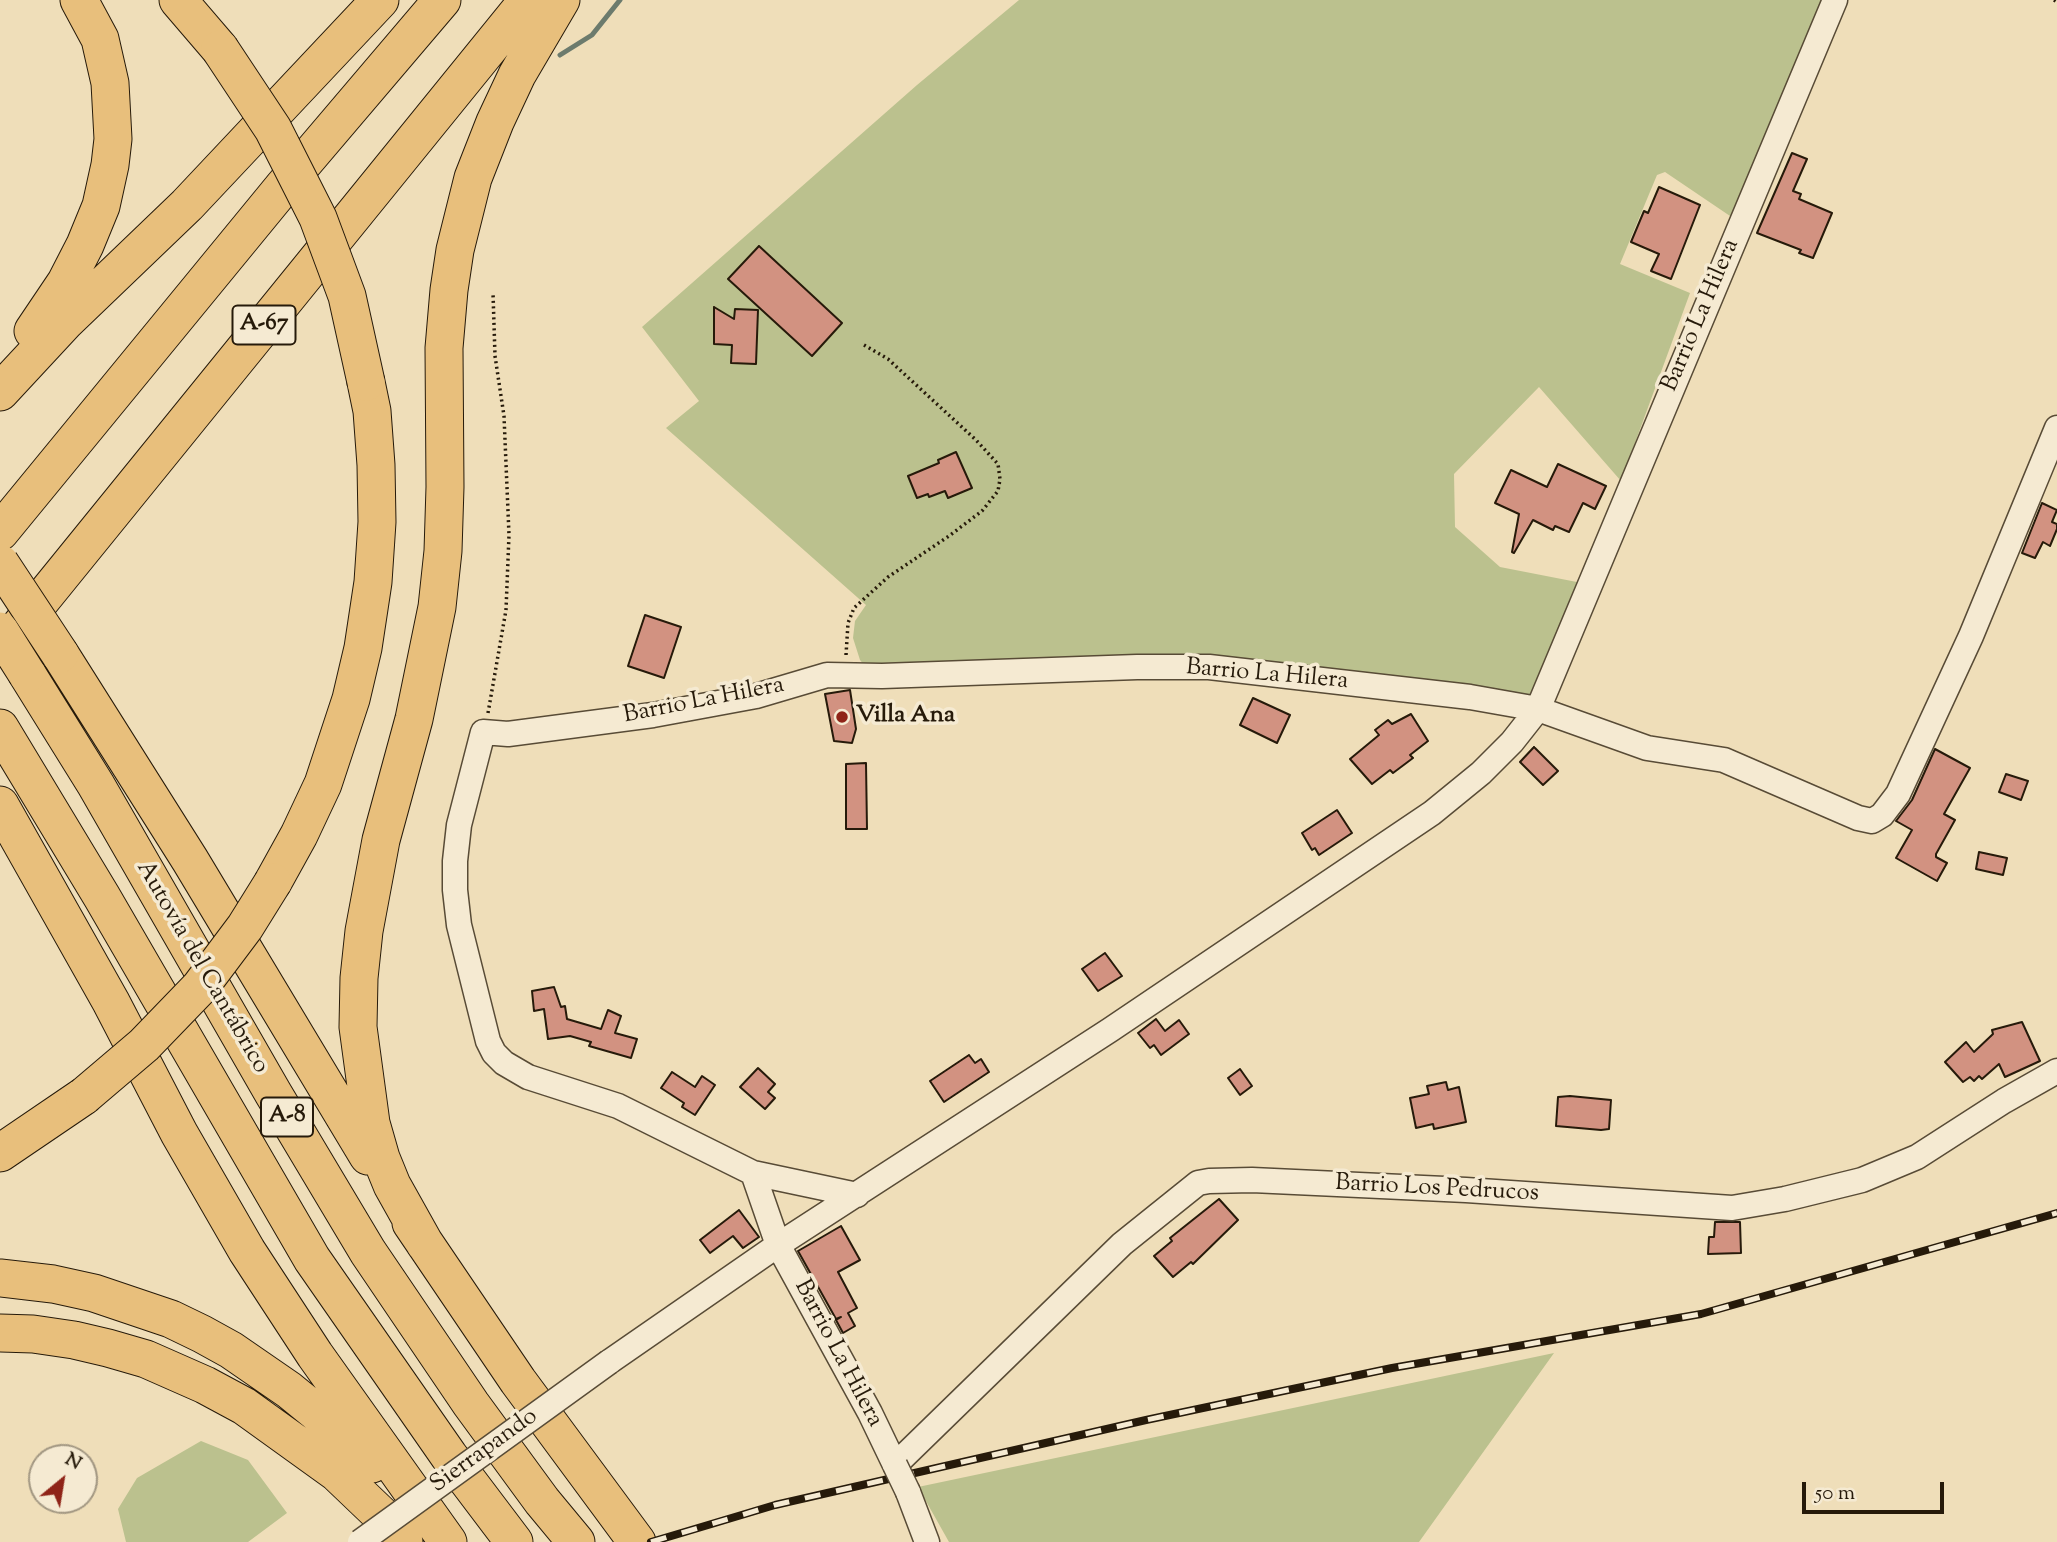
<!DOCTYPE html>
<meta charset="utf-8">
<style>
body{margin:0}
#map{position:relative;width:2057px;height:1542px;overflow:hidden;background:#efdeb9;font-family:"Sorts Mill Goudy",serif}
canvas{display:block}
.north{position:absolute;left:28px;top:1444px;width:70px;height:70px;box-sizing:border-box;background:#f5ead2;border:2px solid #a29782;border-radius:50%;rotate:30deg;font-size:19px;font-weight:700;line-height:28px;text-align:center;color:#261a0a}
.north::after{content:'';display:block;margin:auto;width:24px;height:32px;background:#8f2418;clip-path:polygon(50% 0,100% 100%,50% 72%,0 100%)}
.scale{position:absolute;left:1802px;top:1482px;width:142px;height:32px;box-sizing:border-box;border:4px solid #261a0a;border-top:0;padding-left:9px;font-size:21px;line-height:24px;white-space:nowrap;color:#261a0a;-webkit-text-stroke:5px #f5ead2;paint-order:stroke}
</style>
<div id="map">
<canvas width="2057" height="1542"></canvas>
<div class="north">N</div>
<div class="scale">50 m</div>
</div>
<script>
const ctx = document.querySelector('canvas').getContext('2d');
ctx.lineJoin = 'round';
function fillPath(path, color) { ctx.fillStyle = color; ctx.fill(path, 'evenodd'); }
const shape = rows => new Path2D(rows.map(r => 'M' + r).join(''));
function stroke(path, color, width, dash) { ctx.strokeStyle = color; ctx.lineWidth = width; ctx.lineCap = dash ? 'butt' : 'round'; ctx.setLineDash(dash || []); ctx.stroke(path); }
function label(font, color, halo, rows, align = 'center') {
  ctx.font = font + ' "Sorts Mill Goudy",serif'; ctx.lineWidth = 7; ctx.setLineDash([]); ctx.textBaseline = 'middle'; ctx.strokeStyle = halo; ctx.fillStyle = color; for (const [text, x, y, turn = 0] of rows) {
    ctx.save(); ctx.translate(x, y); ctx.rotate((+turn || 0) * Math.PI / 180); ctx.textAlign = isNaN(turn) ? turn : align; if (halo) ctx.strokeText(text, 0, 0); ctx.fillText(text, 0, 0); ctx.restore();
  }
}
fillPath(shape([
 [1019,0,1825,0,1733,218,1665,172,1657,175,1620,264,1690,293,1621,481,1539,387,1454,474,1455,527,1500,567,1582,583,1535,696,1218,664,868,670,860,660,853,638,855,621,866,605,666,428,699,401,642,327,917,85],
 [1554,1353,1419,1542,949,1542,918,1487],
 [201,1441,248,1460,287,1513,248,1542,126,1542,118,1509,137,1478]
]), '#bbc18e');
stroke(shape([
 [560,55,592,35,620,0]
]), '#6c7b6d', 5);
const building = shape([
 [1792,153,1807,159,1793,191,1801,194,1799,199,1832,213,1813,258,1799,253,1801,250,1757,233,1792,153],
 [1659,187,1700,205,1671,279,1651,271,1659,254,1631,242,1644,211,1648,213,1659,187],
 [759,246,842,323,812,356,728,279,759,246],
 [714,307,734,319,735,309,758,310,756,364,731,363,732,345,714,344,714,307],
 [956,452,972,488,948,498,945,491,929,497,928,494,917,498,908,476,939,463,938,460,956,452],
 [1558,464,1606,486,1595,509,1583,503,1569,532,1555,526,1553,530,1533,520,1514,553,1512,552,1519,514,1495,503,1511,470,1547,487,1558,464],
 [2042,503,2057,510,2052,522,2057,524,2057,529,2050,546,2043,542,2035,558,2022,553,2042,503],
 [645,615,681,627,664,678,628,666,645,615],
 [850,690,856,729,852,743,834,741,825,694,850,690],
 [1253,698,1290,715,1277,743,1240,725,1253,698],
 [1411,714,1428,741,1410,755,1413,758,1393,773,1390,770,1372,784,1350,759,1379,735,1375,730,1388,720,1392,724,1411,714],
 [1534,747,1558,771,1543,785,1520,762,1534,747],
 [1935,749,1970,768,1944,814,1955,820,1936,854,1936,857,1947,863,1937,881,1896,858,1912,830,1896,821,1912,800,1935,749],
 [866,763,867,829,846,829,846,764,866,763],
 [2006,774,2028,781,2021,800,1999,792,2006,774],
 [1337,810,1352,833,1319,855,1315,848,1312,850,1302,833,1337,810],
 [1979,852,2007,858,2003,875,1976,869,1979,852],
 [1105,953,1122,976,1098,991,1082,969,1105,953],
 [554,987,561,1007,565,1006,567,1019,601,1029,608,1010,621,1016,615,1033,637,1039,631,1058,589,1046,591,1042,570,1036,548,1039,544,1009,534,1011,532,991,554,987],
 [1156,1019,1165,1031,1179,1020,1189,1034,1161,1055,1154,1045,1150,1048,1138,1033,1156,1019],
 [2022,1022,2040,1061,2005,1077,1999,1064,1982,1079,1979,1076,1974,1081,1970,1077,1963,1082,1945,1062,1966,1042,1974,1052,1993,1034,1992,1030,2022,1022],
 [969,1055,975,1063,981,1059,989,1072,944,1102,930,1081,969,1055],
 [758,1068,775,1084,768,1092,775,1098,765,1109,740,1087,758,1068],
 [1240,1069,1252,1086,1240,1095,1228,1078,1240,1069],
 [672,1072,695,1087,702,1076,715,1085,695,1115,682,1107,684,1103,661,1088,672,1072],
 [1446,1082,1448,1090,1459,1087,1466,1122,1434,1129,1433,1124,1416,1128,1410,1098,1429,1094,1427,1086,1446,1082],
 [1570,1096,1611,1100,1609,1129,1601,1130,1556,1126,1558,1097,1570,1096],
 [1219,1199,1238,1220,1193,1264,1191,1262,1173,1277,1154,1256,1172,1241,1170,1238,1219,1199],
 [739,1210,759,1237,743,1248,733,1236,710,1253,700,1240,739,1210],
 [1715,1222,1740,1222,1741,1253,1708,1254,1709,1237,1714,1237,1715,1222],
 [841,1226,860,1260,838,1272,857,1308,848,1313,855,1326,843,1333,836,1320,841,1317,836,1319,798,1251,841,1226]
]);
fillPath(building, '#d29281');
stroke(building, '#261a0a', 2);
const minor = shape([
 [753,1173,778,1245,870,1413,895,1465,1122,1244,1198,1183,1209,1181,1252,1180,1466,1190,1732,1208,1785,1199,1862,1180,1917,1157,2004,1101,2057,1071],
 [857,1195,753,1173,618,1106,528,1077,504,1063,494,1053,488,1041,459,925,455,890,455,861,459,825,483,732,508,734,653,715,756,696,827,675,882,676,1137,667,1209,667,1470,697,1538,709,1647,748,1724,760,1858,818,1872,821,1882,815,1898,794,1971,636,2057,428],
 [609,1362,778,1245,1110,1030,1432,813,1481,773,1512,742,1538,709,1835,0],
 [908,1492,927,1542]
]);
const highway = shape([
 [178,0,220,49],
 [33,331,66,282,85,245,101,206,110,165,113,139,110,83,100,39,79,0],
 [0,392,65,322,187,205,380,0],
 [0,532,283,187,442,0],
 [12,636,528,0],
 [60,654,190,860,368,1156],
 [27,674,96,785,273,1093,368,1252,471,1404,542,1501,576,1542],
 [0,728,102,897,312,1259,449,1456,514,1542],
 [0,805,111,1002,179,1133,247,1251,315,1355,448,1542],
 [273,882,299,835,323,784,351,699,363,648,373,582,377,522,376,465,372,411,366,382],
 [0,1153,84,1096],
 [411,1223,518,1381,637,1542],
 [425,1244,392,1185,381,1158,371,1123,358,1027,359,978,364,931,381,840,414,719,437,607,443,551,445,487,444,348,449,290,455,250,473,178,495,122,517,75,561,0],
 [0,1278,53,1284,94,1293,171,1319,202,1334,231,1350,289,1390,316,1412,372,1464],
 [0,1333,33,1334,74,1340,108,1348,146,1359,205,1385,244,1406,337,1473,382,1516,404,1542]
]);
stroke(minor, '#584b36', 27);
stroke(highway, '#261a0a', 39);
stroke(shape([
 [2054,0,2057,2],
 [846,655,848,623,854,608,888,577,949,536,982,511,998,491,1000,479,998,464,976,440,888,359,864,345],
 [488,713,506,610,509,535,504,416,495,356,493,293]
]), '#261a0a', 3.5, [2, 3.5]);
stroke(minor, '#f5ead2', 24);
stroke(highway, '#e8bf7c', 37);
const rail = shape([
 [651,1542,775,1505,1146,1420,1392,1368,1701,1314,2057,1213]
]);
stroke(rail, '#261a0a', 8);
stroke(rail, '#f5ead2', 5, [16]);
const minorBridge = shape([
 [895,1465,908,1492],
 [360,1542,609,1362]
]);
const highwayBridge = shape([
 [220,49,273,129,318,218,347,296,366,382],
 [0,563,60,654],
 [0,631,27,674],
 [84,1096,144,1045,200,987,245,927,273,882]
]);
stroke(minorBridge, '#584b36', 27, []);
stroke(highwayBridge, '#261a0a', 39, []);
stroke(minorBridge, '#f5ead2', 24);
stroke(highwayBridge, '#e8bf7c', 37);
for (const [x, y, r, color] of [
 [842,717,7,"#8f2418"]
]) { const dot = new Path2D(); dot.arc(x, y, r, 0, 2 * Math.PI); ctx.fillStyle = color; ctx.fill(dot); stroke(dot, '#f5ead2', 2.5); }
for (const [x, y, w] of [
 [264,325,63],
 [287,1117,52]
]) { const box = new Path2D(); box.roundRect(x - w / 2, y - 19.5, w, 39, 5); ctx.fillStyle = '#f5ead2'; ctx.fill(box); stroke(box, '#261a0a', 2); }
label('bold 23px', '#261a0a', null, [
 ["A-67",264,325],
 ["A-8",287,1117]
]);
label('24px', '#261a0a', '#f5ead2', [
 ["Barrio La Hilera",1702,316,-67],
 ["Barrio La Hilera",1267,676,5],
 ["Barrio La Hilera",704,702,-11],
 ["Autovía del Cantábrico",201,968,60],
 ["Barrio Los Pedrucos",1437,1190,3],
 ["Barrio La Hilera",837,1354,62],
 ["Sierrapando",485,1452,-36]
]);
label('bold 24px', '#261a0a', '#f5ead2', [
 ["Villa Ana",856,717]
], 'left');
</script>
